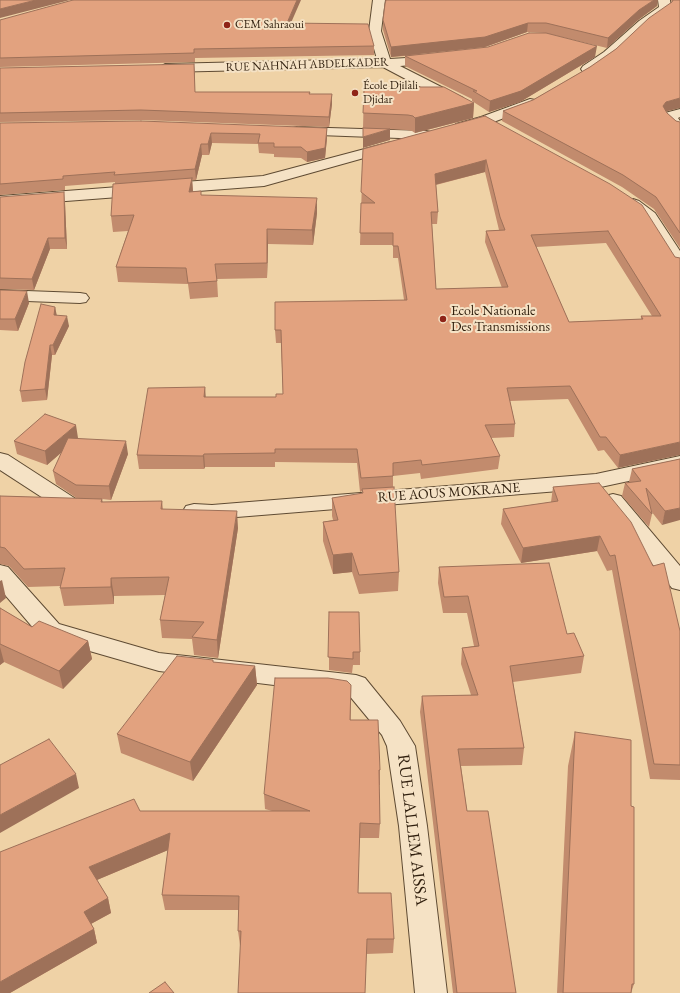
<!DOCTYPE html>
<meta charset="utf-8">
<style>
body{margin:0}
canvas{display:block;background:#efd2a6}
</style>
<canvas width="680" height="993"></canvas>
<script>
const ctx = document.querySelector('canvas').getContext('2d');
ctx.lineJoin = 'round';
const shape = rows => new Path2D(rows.map(r => 'M' + r).join(''));
function stroke(path, color, width, dash) { ctx.strokeStyle = color; ctx.lineWidth = width; ctx.lineCap = dash ? 'butt' : 'round'; ctx.setLineDash(dash || []); ctx.stroke(path); }
function fillPath(path, color) { ctx.fillStyle = color; ctx.fill(path, 'evenodd'); }
function label(font, color, halo, rows, align = 'center') {
  ctx.font = font + ' "EB Garamond",serif'; ctx.lineWidth = 4; ctx.setLineDash([]); ctx.textBaseline = 'middle'; ctx.strokeStyle = halo; ctx.fillStyle = color; for (const [text, x, y, turn = 0] of rows) {
    ctx.save(); ctx.translate(x, y); ctx.rotate((+turn || 0) * Math.PI / 180); ctx.textAlign = isNaN(turn) ? turn : align; if (halo) ctx.strokeText(text, 0, 0); ctx.fillText(text, 0, 0); ctx.restore();
  }
}
const street = shape([
 [373,0,385,0,381,31,390,59,439,56,440,59,439,62,434,63,400,66,463,98,465,101,463,104,453,104,383,67,165,72,158,68,165,64,377,59,369,31,373,0],
 [658,0,670,0,671,8,669,11,647,27,614,58,593,72,583,72,581,69,583,66,604,52,639,21,659,7,658,0],
 [530,99,535,100,537,103,535,106,491,123,461,131,456,130,454,127,456,124,481,117,530,99],
 [680,109,680,117,678,118,680,121,680,132,675,131,666,123,663,116,665,113,680,109],
 [297,127,426,131,431,132,433,135,431,138,426,139,292,134,290,131,292,128,297,127],
 [391,142,396,143,398,146,396,149,264,186,0,206,0,196,263,176,391,142],
 [633,199,639,201,655,213,680,251,680,269,674,268,641,216,625,204,627,201,633,199],
 [0,290,80,293,86,294,89,298,86,302,80,303,0,300,0,290],
 [0,453,8,455,79,501,82,506,79,511,71,513,63,511,0,470,0,453],
 [680,456,680,470,596,488,212,519,186,516,183,511,186,506,194,504,212,505,596,474,680,456],
 [613,494,621,496,680,566,680,590,672,588,605,506,602,501,605,496,613,494],
 [0,565,8,567,59,624,159,653,356,675,365,678,400,721,415,746,427,826,447,993,415,993,399,826,387,746,382,735,348,694,159,671,41,637,0,589,0,565]
]);
stroke(street, '#5f4b33', 2);
fillPath(street, '#f5e2c5');
fillPath(shape([
 [671,0,680,0,666,112,667,113,676,121,680,122,680,248,654,209,622,187,502,121,503,111,533,100,590,67,616,49,672,2],
 [657,6,638,20,607,48,545,33,527,32,485,47,418,54,595,57,520,102,489,112,472,101,472,99,405,66,405,56,391,57,383,30,383,20],
 [0,20,291,23,374,46,374,55,195,58,195,62,0,67],
 [0,68,195,73,195,92,310,92,310,94,332,94,332,104,329,127,142,120,0,122],
 [364,90,474,103,473,118,415,133,412,131,407,130,363,128],
 [485,116,675,257,680,258,618,468,604,450,598,451,568,399,510,401,515,424,514,437,491,438,500,456,498,469,421,479,420,473,393,476,393,487,399,572,398,591,359,594,352,572,333,574,323,541,323,522,333,520,332,516,332,498,362,494,362,491,360,492,357,463,275,462,275,467,205,467,204,469,139,469,137,455,205,387,205,397,276,397,283,394,281,343,276,343,275,330,404,300,398,258,393,258,393,245,360,245,363,149],
 [485,172,499,230,486,231,485,242,502,288,436,289,432,224,437,224,438,212,436,185],
 [606,243,652,316,641,316,641,319,569,322,536,247],
 [0,123,327,128,327,138,325,158,307,162,301,158,274,157,274,154,259,153,258,144,212,143,209,155,202,155,196,180,192,180,193,191,201,195,317,213,313,245,268,244,267,278,217,279,218,297,190,299,188,284,118,282,116,267,128,231,113,232,111,216,115,182,65,186,65,190,0,195],
 [0,197,65,203,67,249,50,249,34,290,0,289],
 [0,290,29,303,18,331,0,330],
 [55,307,56,315,69,326,55,355,52,355,47,400,22,402,20,391],
 [78,438,77,439,128,454,111,500,102,499,103,502,162,501,163,509,238,528,218,658,194,655,192,639,162,638,160,620,165,595,114,596,114,604,64,606,60,588,61,586,28,587,9,566,0,564,0,496,78,499,56,484,53,471,62,452,47,465,17,454,14,441],
 [680,459,662,525,651,511,652,514,649,527,622,496,625,483,629,482,632,469],
 [599,483,680,631,680,780,650,779,612,570,607,571,597,551,521,563,501,524,503,509,551,502,553,487],
 [439,567,567,634,584,656,581,673,513,682,524,748,522,765,461,766,467,811,516,993,453,993,420,712,422,696,471,695,461,664,462,648,474,646,467,613,443,613,438,583],
 [0,608,32,627,88,641,92,659,63,689,4,662,0,665],
 [329,612,360,652,360,665,353,665,352,673,329,670],
 [213,662,255,666,257,685,193,781,121,753,117,734],
 [351,685,350,720,380,770,380,785,379,785,380,824,379,838,359,838,358,893,394,939,393,953,366,954,240,945,238,931,239,910,165,910,162,895,168,850,97,880,108,898,111,913,91,924,94,929,97,943,10,993,0,993,140,811,272,811,265,809,264,794],
 [575,732,631,806,634,984,631,993,557,993,568,766]
]), '#c28b6d');
fillPath(shape([
 [36,0,70,0,0,18,0,9],
 [297,0,301,0,287,32,287,23],
 [654,0,658,0,657,6,638,20,607,48,608,38,639,10],
 [528,23,527,32,485,47,391,57,391,47],
 [597,46,595,57,520,102,489,112,490,101],
 [194,64,195,73,195,101,195,92],
 [332,94,332,104,329,127,329,117],
 [680,98,680,108,664,112,663,106,666,102],
 [474,103,473,118,415,133,415,118],
 [327,128,327,138,325,158,307,162,307,152],
 [390,129,390,140,363,148,363,137],
 [211,133,212,143,209,155,208,144],
 [201,144,202,155,196,180,195,169],
 [486,160,485,172,434,185,435,174],
 [192,178,193,193,189,192],
 [64,192,65,203,67,249,65,238],
 [317,198,317,213,313,245,312,230],
 [267,229,268,244,267,278],
 [48,238,50,249,34,290,32,279],
 [27,291,29,303,18,331,15,319],
 [55,307,57,316,54,315],
 [67,316,69,326,55,355,53,345],
 [50,345,52,355,47,400,45,389],
 [205,387,206,400,204,397],
 [76,425,78,438,47,465,45,451],
 [126,441,128,454,111,500,109,486],
 [680,442,680,455,618,468,620,455],
 [204,454,205,467,204,469,203,456],
 [680,508,680,520,662,525,665,511],
 [237,511,238,528,218,658,217,640],
 [600,536,597,551,521,563,523,548],
 [352,553,352,572,333,574,333,555],
 [111,578,114,596,114,604,111,587],
 [2,580,6,598,0,603,0,581],
 [88,641,92,659,63,689,59,671],
 [0,647,4,662,0,665],
 [255,666,257,685,193,781,190,762],
 [351,685,351,700,350,735,350,720],
 [76,774,79,788,0,833,0,815],
 [170,833,173,848,92,882,89,867],
 [108,898,111,913,87,926,84,912],
 [94,929,97,943,10,993,0,993,0,982]
]), '#9e7159');
const building = shape([
 [0,0,36,0,0,9,0,0],
 [73,0,297,0,287,23,368,24,374,46,194,49,194,53,0,58,0,20,73,0],
 [386,0,654,0,639,10,608,38,546,23,528,23,485,37,391,47,383,20,385,4,386,0],
 [673,0,680,0,680,98,666,102,663,106,667,113,676,121,680,122,680,233,656,197,623,175,503,111,533,100,590,67,616,49,649,18,672,2,673,0],
 [529,33,546,33,597,46,521,91,490,101,473,91,477,91,405,56,488,47,529,33],
 [194,64,195,92,310,92,309,94,332,94,329,117,141,110,0,113,0,68,194,64],
 [371,87,444,87,474,103,415,118,413,116,408,115,363,113,364,90,371,90,371,87],
 [485,116,610,184,642,205,675,257,680,258,680,442,620,455,606,437,600,437,570,386,507,388,515,424,485,425,500,456,422,465,421,460,393,463,393,476,361,478,357,449,275,449,275,453,204,454,203,456,137,455,148,388,205,387,204,397,276,397,276,394,283,394,281,330,275,330,275,302,407,300,398,246,393,246,393,233,360,233,361,203,375,203,361,192,363,149,485,116],
 [486,160,500,217,505,230,486,231,508,287,436,289,431,212,438,212,435,174,486,160],
 [608,231,661,316,641,316,643,319,569,322,531,235,608,231],
 [141,121,327,128,325,148,307,152,301,147,274,147,274,143,258,143,260,134,211,133,208,144,201,144,195,169,114,175,115,172,63,176,63,179,0,184,0,123,141,121],
 [363,128,390,129,363,137,363,128],
 [192,178,189,192,201,191,201,195,317,198,312,230,267,229,267,263,215,264,217,281,188,283,186,268,116,267,134,215,111,216,113,184,192,178],
 [64,192,65,238,48,238,32,279,0,278,0,197,64,192],
 [0,290,27,291,15,319,0,319,0,290],
 [41,304,55,307,54,315,67,316,53,345,50,345,45,389,20,391,25,362,41,304],
 [45,414,76,425,45,451,14,441,45,414],
 [68,438,126,441,109,486,76,485,53,471,68,438],
 [680,459,680,508,665,511,646,488,652,514,625,483,641,481,632,469,680,459],
 [599,483,631,522,653,566,664,563,680,631,680,765,654,764,615,555,610,556,600,536,523,548,503,509,558,501,553,487,599,483],
 [394,487,399,572,359,575,352,553,333,555,323,522,338,520,332,498,363,493,362,489,394,487],
 [0,496,102,499,101,502,162,501,161,509,237,511,217,640,192,637,204,622,160,620,169,577,111,578,111,587,60,588,65,568,24,569,5,548,0,547,0,496],
 [549,563,567,634,574,633,584,656,510,666,524,748,458,749,467,811,488,811,516,993,457,993,422,696,478,695,462,648,479,646,468,596,444,597,439,567,549,563],
 [0,608,32,627,39,621,88,641,59,671,0,644,0,608],
 [329,612,359,612,360,652,353,652,353,659,328,657,329,612],
 [177,656,213,660,213,662,255,666,190,762,117,734,177,656],
 [275,678,328,678,347,681,351,685,350,720,378,720,380,770,379,770,380,824,360,823,358,893,391,893,394,939,367,939,365,993,238,993,241,931,238,931,239,896,162,895,170,833,89,867,108,898,84,912,94,929,0,982,0,852,134,799,140,811,310,811,264,794,275,678],
 [575,732,631,740,631,806,634,807,634,984,632,984,631,993,563,993,575,732],
 [49,739,76,774,0,815,0,765,49,739],
 [165,982,174,993,149,993,165,982]
]);
fillPath(building, '#e2a27f');
stroke(building, '#9e7159', 1);
for (const [x, y, r, color] of [
 [227,25,4,"#8f2418"],
 [355,93,4,"#8f2418"],
 [443,319,4,"#8f2418"]
]) { const dot = new Path2D(); dot.arc(x, y, r, 0, 2 * Math.PI); ctx.fillStyle = color; ctx.fill(dot); stroke(dot, '#f5e2c5', 1.5); }
label('12px', '#2f1e0d', '#f5e2c5', [
 ["CEM Sahraoui",235,25],
 ["École Djilali",363,86],
 ["Djidar",363,100]
], 'left');
label('12px', '#2f1e0d', '#f5e2c5', [
 ["RUE NAHNAH ABDELKADER",307,65,-2]
]);
label('14px', '#2f1e0d', '#f5e2c5', [
 ["Ecole Nationale",451,311],
 ["Des Transmissions",451,327]
], 'left');
label('14px', '#2f1e0d', '#f5e2c5', [
 ["RUE AOUS MOKRANE",449,493,-4]
]);
label('17px', '#2f1e0d', '#f5e2c5', [
 ["RUE LALLEM AISSA",412,830,83]
]);
</script>
